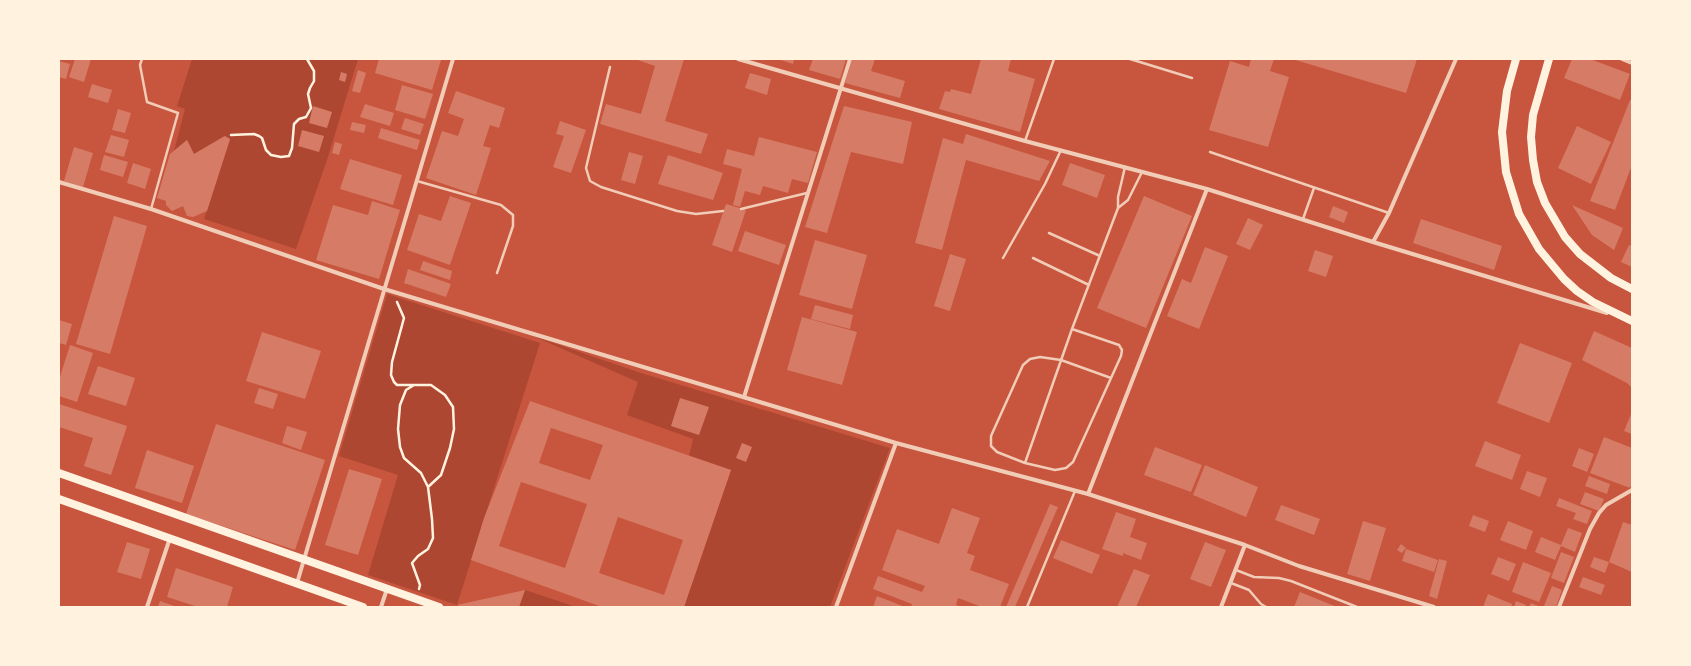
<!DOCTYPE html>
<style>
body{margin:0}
#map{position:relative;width:1691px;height:666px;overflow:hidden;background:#c8553d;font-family:"Source Sans 3",sans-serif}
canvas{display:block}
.frame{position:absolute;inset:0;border:60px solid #fff3e0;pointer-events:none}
</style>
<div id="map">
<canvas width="1691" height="666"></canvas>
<div class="frame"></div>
</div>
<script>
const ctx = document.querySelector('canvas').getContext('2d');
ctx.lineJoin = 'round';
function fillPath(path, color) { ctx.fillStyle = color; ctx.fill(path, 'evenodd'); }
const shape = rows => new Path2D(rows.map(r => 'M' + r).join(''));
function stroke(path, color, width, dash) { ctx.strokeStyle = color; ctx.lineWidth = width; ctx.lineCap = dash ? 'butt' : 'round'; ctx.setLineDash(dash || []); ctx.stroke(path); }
fillPath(shape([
 [192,59,358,59,327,160,296,249,204,219,230,140,224,136,194,154,187,140,174,151,185,109,177,106],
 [387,294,540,343,457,605,368,575,398,475,339,456],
 [533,336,641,373,890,448,830,607,684,607,731,470,689,456,693,439,627,415,638,382],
 [525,590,576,607,519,607]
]), '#ae4732');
fillPath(shape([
 [75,59,91,59,84,82,69,77],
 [379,59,437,59,441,60,432,90,375,73],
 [635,59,684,59,665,121,708,134,701,154,600,124,606,104,641,114,655,66],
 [778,59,794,59,793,64],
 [813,59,846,59,840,79,809,70],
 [852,59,875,59,871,71,905,81,900,98,845,83],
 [981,59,1011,59,1008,71,1035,79,1020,132,939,109,945,91,950,92,951,89,971,94],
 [1251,59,1274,59,1270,71,1289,77,1268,147,1209,130,1230,61,1249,67],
 [1292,59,1417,59,1406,93],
 [1572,59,1590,59,1630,74,1620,100,1564,78],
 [59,61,70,64,66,79,59,77],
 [358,70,366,73,360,93,352,91],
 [341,72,347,74,345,82,339,80],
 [750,73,771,79,767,95,745,88],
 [92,84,112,90,108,103,88,97],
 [402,85,433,94,425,119,395,110],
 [456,91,505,108,499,128,490,125,483,146,491,148,476,195,426,178,442,131,458,136,464,119,448,113],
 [1630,100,1632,100,1632,165,1615,210,1590,201],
 [365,104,394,113,390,126,360,117],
 [313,106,332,112,327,128,309,123],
 [844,106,912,122,903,164,851,152,827,233,805,227],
 [118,109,131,113,125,133,112,130],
 [405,118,424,124,420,135,401,129],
 [560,121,586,130,571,173,553,167,564,136,556,134],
 [352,122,366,125,364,133,350,130],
 [1577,126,1611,142,1591,184,1558,168],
 [381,128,420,140,417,150,378,138],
 [302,130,324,136,319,152,298,146],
 [966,134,1050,161,1039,181,966,160,942,250,915,243,943,138,963,144],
 [111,135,129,140,124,157,105,152],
 [225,136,230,139,207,211,193,217,187,216,183,206,172,211,166,205,166,201,157,198,170,154,187,140,194,154],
 [759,137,817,152,808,183,792,179,788,193,763,186,760,195,745,191,740,207,733,205,742,169,723,164,727,149,754,156],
 [335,142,342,144,339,155,332,153],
 [74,147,93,153,83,187,64,181],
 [629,152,643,156,635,184,621,180],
 [104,155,128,162,123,177,100,170],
 [668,155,723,173,713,200,658,184],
 [350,159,402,175,393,205,340,189],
 [133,163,151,169,145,189,127,183],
 [1070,163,1105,175,1097,198,1062,185],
 [450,196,471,203,450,265,407,250,419,214,441,221],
 [1144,196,1192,216,1146,328,1097,308],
 [372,201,400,210,379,279,316,260,333,205,368,215],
 [726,204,746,210,732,252,712,245],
 [1572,205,1623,228,1614,250,1592,235],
 [1333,206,1348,212,1344,223,1329,217],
 [114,216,147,226,110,354,76,344],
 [1248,218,1263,225,1250,250,1236,244],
 [1421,219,1502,246,1494,270,1413,243],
 [745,231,786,245,779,265,738,251],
 [815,240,867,255,852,309,799,295],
 [1629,245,1632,246,1632,267,1621,262],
 [1205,247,1228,256,1199,329,1167,316,1182,279,1191,283],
 [1315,250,1333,256,1326,277,1308,271],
 [950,254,966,259,950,311,934,306],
 [423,261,452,271,450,280,420,270],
 [408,269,451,284,446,297,404,283],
 [815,305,853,315,850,329,811,319],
 [802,317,857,332,842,385,787,370],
 [59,320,72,324,66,345,59,343],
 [1594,331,1632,348,1632,388,1627,383,1582,360],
 [262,332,321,351,305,399,246,381],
 [1520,343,1572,363,1549,423,1497,403],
 [70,345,93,353,77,402,59,396,59,380],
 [98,366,135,378,126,406,88,394],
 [259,388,278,394,273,409,254,403],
 [680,398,709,407,699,435,671,426],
 [530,401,731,470,684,607,602,607,471,560,484,518],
 [551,428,603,445,590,480,539,463],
 [521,482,587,504,565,568,499,546],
 [618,517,683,540,664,595,599,573],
 [59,404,127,426,111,475,84,466,93,438,59,427],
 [1632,412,1632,434,1624,431],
 [216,424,325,460,295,550,186,514],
 [287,426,307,432,301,450,282,443],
 [1604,437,1632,448,1632,482,1630,488,1590,473],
 [1485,441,1521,455,1512,480,1475,466],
 [742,443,752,447,746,462,736,458],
 [1155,447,1202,465,1191,492,1144,475],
 [1579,448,1594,454,1587,472,1572,466],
 [147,450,194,466,182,503,135,488],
 [1205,465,1258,487,1246,517,1193,495],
 [349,469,382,479,358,555,325,545],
 [1527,471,1547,478,1540,497,1520,489],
 [1589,476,1610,484,1607,494,1585,486],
 [1585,492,1604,499,1599,511,1580,504],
 [1559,498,1592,511,1587,524,1573,519,1576,513,1556,506],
 [1050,504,1058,507,1015,607,1006,607],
 [1281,505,1320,519,1314,535,1275,520],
 [952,508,980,518,967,553,975,556,970,570,1009,584,1000,607,982,607,958,598,956,605,962,607,911,607,912,604,873,589,878,576,922,592,925,586,882,570,897,529,939,544],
 [1116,512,1136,519,1130,537,1147,543,1141,560,1123,553,1123,556,1102,549],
 [1473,515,1489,521,1485,532,1469,526],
 [1363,521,1386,528,1370,581,1347,574],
 [1508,521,1533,531,1526,550,1500,540],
 [1623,522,1632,525,1632,572,1609,562],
 [1568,528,1582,533,1575,552,1561,546,1555,560,1535,552,1541,537,1561,545],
 [1061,540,1100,555,1092,574,1053,558],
 [127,542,150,549,141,579,117,572],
 [1205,542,1226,550,1211,587,1190,579],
 [1401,544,1406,548,1402,553,1397,550],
 [1406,549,1438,560,1434,572,1402,561],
 [1561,552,1574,557,1564,583,1551,578],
 [1498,557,1516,564,1509,581,1491,574],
 [1594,557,1609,562,1605,573,1590,567],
 [1439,559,1447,561,1437,599,1429,596],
 [1523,562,1551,573,1539,602,1512,592],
 [176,568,233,587,227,607,198,607,167,597],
 [1134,569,1150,575,1136,607,1117,607],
 [1583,577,1605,585,1601,595,1579,587],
 [1552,586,1562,590,1556,607,1547,607,1544,606],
 [525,590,519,607,463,607,457,605],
 [1300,592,1337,607,1294,607],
 [1488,594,1512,604,1511,607,1483,607],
 [877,596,905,607,873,607],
 [160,601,177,607,158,607],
 [1516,601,1526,605,1525,607,1514,607],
 [1531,603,1541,607,1529,607]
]), '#d67c66');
stroke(shape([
 [231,135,254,134,259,136,262,138,266,150,271,155,281,157,289,156,292,148,294,124,299,119,306,117,311,108,308,94,310,88,314,81,314,71,307,59],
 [397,302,404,318,392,362,391,375,394,382,397,385,413,385],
 [419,589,420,585,412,563,418,556,428,549,433,538,432,519,428,487,421,473,404,458,400,447,398,429,400,405,406,390,414,385,431,385,445,395,453,407,454,429,450,448,441,475,428,487]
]), '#fff3e0', 2.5);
stroke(shape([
 [142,59,140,65,147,102,178,113,151,209],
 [1130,59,1192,78],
 [610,67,586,168,590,181,601,187,677,211,696,214,723,211],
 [1025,141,1054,59],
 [1210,152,1389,213],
 [417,181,501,205,513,215,513,226,497,273],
 [1118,208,1128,200,1142,172],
 [741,209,807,193],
 [1303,219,1314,188],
 [1049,233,1100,256],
 [1003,258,1045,184,1061,150],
 [1033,258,1089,285],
 [1072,329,1119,345,1122,350,1121,356,1073,462,1066,468,1055,470,1025,463,997,452,991,446,991,436,1023,365,1030,359,1040,357,1061,360,1111,378],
 [1025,463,1072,329,1118,208,1118,197,1125,167],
 [1236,570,1254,577,1279,578,1291,581,1357,607],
 [1231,583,1249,590,1261,604,1266,607],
 [1027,607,1075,491]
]), '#f1ccb7', 2.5);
stroke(shape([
 [738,59,1025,141,1207,189,1373,242,1607,313],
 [1622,59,1632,63],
 [59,182,151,209,384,289,896,443,1088,494,1245,545,1299,566,1434,607],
 [1373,242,1389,213,1456,59],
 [744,397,850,59],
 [1088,494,1207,189],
 [297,583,453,59],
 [147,607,170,538],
 [381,607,387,589],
 [836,607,896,443],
 [1221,607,1245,545],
 [1559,607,1590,529,1599,513,1606,505,1632,490]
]), '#f1ccb7', 4);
stroke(shape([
 [1516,59,1507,91,1502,132,1506,172,1519,214,1539,249,1564,279,1577,291,1593,302,1632,321],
 [1549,59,1533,115,1531,137,1533,160,1537,182,1545,203,1565,237,1580,254,1611,278,1632,289],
 [59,473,439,607],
 [59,499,363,607]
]), '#fff3e0', 8);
</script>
